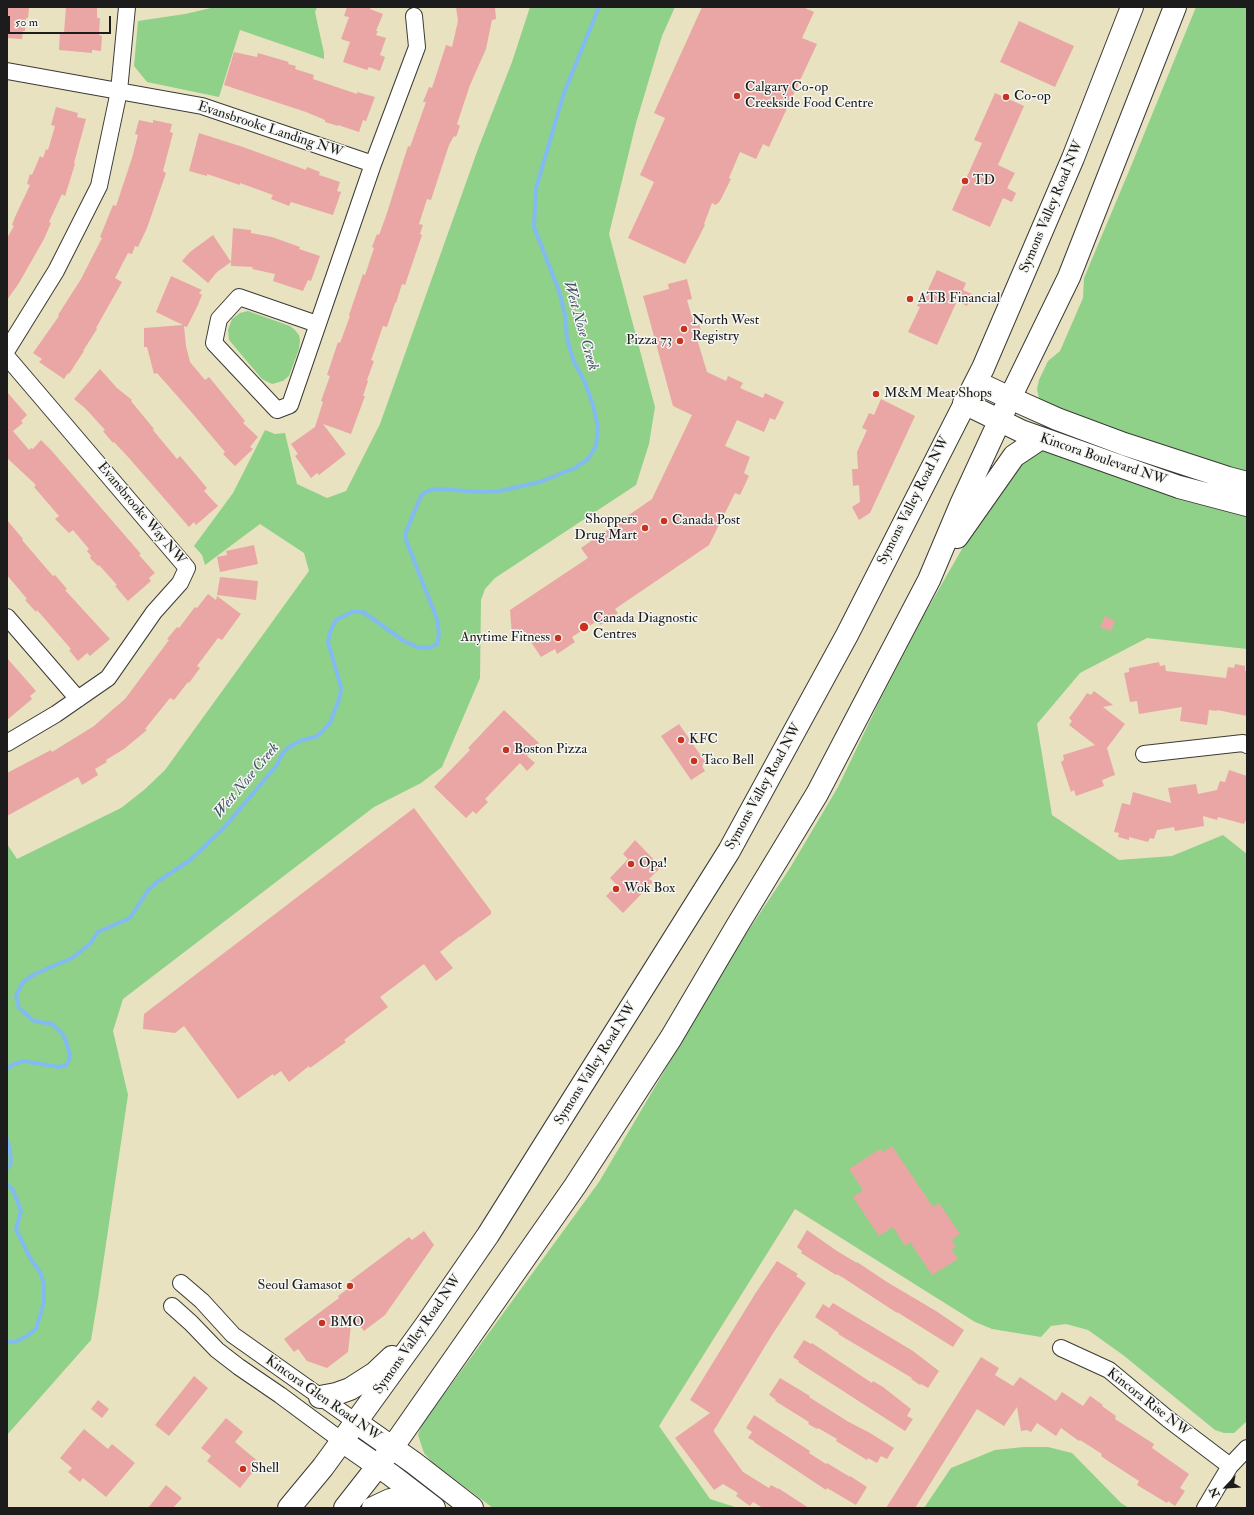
<!DOCTYPE html>
<style>
body{margin:0}
#map{position:relative;width:1254px;height:1515px;overflow:hidden;background:#e8e2c1;font-family:"IM FELL Double Pica",serif}
canvas{display:block}
.frame{position:absolute;inset:0;border:8px solid #1c1c1c;pointer-events:none}
.north{position:absolute;left:1206px;top:1467px;width:40px;height:40px;-webkit-text-stroke:3px #f6f6f2;paint-order:stroke;rotate:245deg;font-size:11px;font-weight:700;line-height:16px;text-align:center;color:#1c1c1c}
.north::after{content:'';display:block;margin:auto;width:14px;height:18px;background:#1c1c1c;clip-path:polygon(50% 0,100% 100%,50% 72%,0 100%)}
.scale{position:absolute;left:8px;top:16px;width:103px;height:18px;box-sizing:border-box;border:2px solid #1c1c1c;border-top:0;padding-left:5px;font-size:12px;line-height:14px;white-space:nowrap;color:#1c1c1c;-webkit-text-stroke:3px #f6f6f2;paint-order:stroke}
</style>
<div id="map">
<canvas width="1254" height="1515"></canvas>
<div class="frame"></div>
<div class="north">N</div>
<div class="scale">50 m</div>
</div>
<script>
const ctx = document.querySelector('canvas').getContext('2d');
ctx.lineJoin = 'round';
function fillPath(path, color) { ctx.fillStyle = color; ctx.fill(path, 'evenodd'); }
const shape = rows => new Path2D(rows.map(r => 'M' + r).join(''));
function stroke(path, color, width, dash) { ctx.strokeStyle = color; ctx.lineWidth = width; ctx.lineCap = dash ? 'butt' : 'round'; ctx.setLineDash(dash || []); ctx.stroke(path); }
function label(font, color, halo, rows, align = 'center') {
  ctx.font = font + ' "IM FELL Double Pica",serif'; ctx.lineWidth = 3; ctx.setLineDash([]); ctx.textBaseline = 'middle'; ctx.strokeStyle = halo; ctx.fillStyle = color; for (const [text, x, y, turn = 0] of rows) {
    ctx.save(); ctx.translate(x, y); ctx.rotate((+turn || 0) * Math.PI / 180); ctx.textAlign = isNaN(turn) ? turn : align; if (halo) ctx.strokeText(text, 0, 0); ctx.fillText(text, 0, 0); ctx.restore();
  }
}
fillPath(shape([
 [215,7,317,7,315,12,324,53,324,59,240,30,219,97,147,82,134,66,138,21,185,14],
 [530,7,675,7,662,36,636,123,609,234,655,407,649,444,636,485,495,578,485,589,481,600,480,678,442,767,421,783,374,807,123,999,113,1031,128,1095,98,1298,91,1340,7,1435,7,844,17,859,121,808,144,790,165,770,309,571,304,553,260,524,205,565,202,555,194,546,233,493,265,430,275,434,285,433,297,484,327,498,346,491,380,424,478,149,512,62],
 [1196,7,1247,7,1247,473,1049,411,1039,399,1037,389,1039,380,1048,361,1060,351,1083,298,1084,278,1129,171],
 [248,311,290,326,295,330,299,335,300,340,299,349,289,376,283,381,272,384,262,379,229,340,228,330,232,319,240,313],
 [1042,450,1247,513,1247,649,1147,638,1080,673,1037,724,1052,815,1119,860,1172,856,1223,835,1247,854,1247,1421,1234,1433,1224,1433,1215,1430,1123,1355,1088,1330,1066,1324,1051,1326,1041,1337,992,1329,975,1322,795,1209,659,1426,710,1499,738,1508,493,1508,433,1463,424,1453,418,1435,421,1426,599,1182,738,946,790,868,838,787,880,700,924,615,985,509,1014,467],
 [1024,1447,1048,1447,1072,1453,1121,1503,1129,1508,924,1508,951,1468,995,1450]
]), '#8fd189');
stroke(shape([
 [7,1069,12,1065,23,1061,59,1067,66,1065,69,1060,70,1054,64,1036,60,1031,52,1024,34,1021,19,1008,16,996,23,982,35,974,72,958,90,944,98,932,130,918,149,889,160,880,189,861,223,829,277,765,282,754,289,747,302,740,315,737,322,732,330,723,340,697,341,687,328,642,331,629,336,620,352,612,363,612,404,641,417,647,429,648,437,644,439,634,437,619,406,540,406,532,421,496,427,491,438,489,481,492,500,491,540,482,575,468,588,459,596,446,598,427,593,405,584,380,574,362,567,339,565,315,559,291,534,227,536,188,564,93,599,7],
 [7,1139,10,1150,11,1163,7,1169],
 [7,1184,13,1190,21,1211,16,1229,30,1258,40,1272,44,1284,44,1302,36,1329,27,1336,15,1342,7,1342]
]), '#82baf2', 4);
fillPath(shape([
 [7,7,29,8,28,18,26,18,25,31,23,31,22,39,7,38],
 [66,7,97,7,97,18,100,18,99,35,102,36,101,51,92,50,92,53,59,50,60,32,64,33],
 [347,7,371,7,370,9,383,14,376,31,378,31,376,35,386,38,380,55,385,57,380,71,369,67,367,70,343,62,350,42,341,39,349,17,344,16],
 [456,7,495,7,496,19,492,20,486,49,470,85,457,124,460,126,456,137,454,136,449,145,431,200,427,199,419,224,423,225,420,234,422,235,405,285,402,284,396,303,395,303,387,327,383,326,374,352,371,360,374,361,367,380,368,381,363,396,365,396,351,434,323,424,346,454,319,475,317,473,311,478,295,456,298,454,291,444,315,427,323,402,321,401,330,376,327,375,338,342,340,343,350,316,349,315,363,274,365,275,374,248,372,247,377,234,379,235,386,216,408,146,410,147,426,102,423,102,429,87,432,88,446,45,452,47,458,21],
 [702,7,803,7,814,12,802,38,817,44,769,147,763,144,756,159,740,152,729,178,731,179,720,201,716,205,712,203,704,224,705,225,685,264,628,238,654,182,640,175,665,118,654,113],
 [1019,21,1074,46,1055,87,1000,62],
 [234,52,257,57,258,53,289,62,288,64,296,66,295,69,314,75,313,79,357,94,357,92,375,97,366,121,363,120,359,132,338,125,338,126,325,122,325,120,306,112,224,85],
 [995,93,1024,106,998,165,1015,173,1007,188,1016,193,1012,202,1003,198,990,227,952,210,982,143,974,140],
 [56,107,78,113,77,117,86,119,74,163,75,164,65,196,62,194,49,222,51,223,44,239,19,283,7,300,7,238,14,226,12,225,15,217,30,185,27,184,30,174,32,175,40,156,43,158,46,149,48,150,55,126,51,125],
 [139,120,153,123,153,120,172,124,170,132,173,133,163,171,166,173,147,228,138,247,135,246,132,254,128,253,115,278,122,282,96,328,97,329,83,351,84,351,69,374,68,373,64,379,39,362,42,359,33,353,59,316,58,315,81,279,102,238,100,237,113,205,116,206,132,158,138,135,135,134],
 [199,133,243,147,306,170,307,167,320,172,319,175,340,182,337,191,341,192,333,215,291,202,289,206,271,199,273,195,240,183,240,185,207,174,207,176,189,171],
 [233,228,251,230,251,233,272,237,300,247,299,249,320,256,311,281,308,280,303,291,273,281,275,274,252,269,253,267,231,266,231,262,217,272,208,283,182,261,190,252,213,235,231,262],
 [937,270,966,283,963,290,972,294,967,306,957,301,937,345,908,332,920,307,917,306,923,293,926,294],
 [171,276,202,290,199,293,202,295,197,307,187,327,184,326,186,346,190,362,205,380,209,377,245,421,243,423,258,437,250,447,253,449,235,466,223,454,225,452,193,414,157,373,154,374,147,347,144,347,144,328,183,325,156,312],
 [687,279,692,299,687,300,694,324,699,323,703,338,697,339,707,372,726,381,728,376,743,383,740,388,763,398,765,393,784,402,775,420,770,418,764,432,737,420,725,446,750,457,744,473,749,476,740,495,735,493,709,545,615,609,618,613,600,625,597,621,572,637,575,642,557,654,555,649,541,657,522,629,512,636,510,610,588,558,581,548,652,499,692,415,673,406,643,296,669,289,668,284],
 [100,369,117,388,132,400,131,401,154,429,153,430,177,459,180,456,207,488,204,491,218,506,196,525,194,522,189,527,129,458,114,442,113,443,103,431,105,430,86,409,74,399],
 [7,392,27,415,21,421,23,423,13,431,29,450,31,448,33,449,41,440,51,450,141,554,139,555,155,573,149,578,151,581,128,601,115,586,117,585,99,565,98,566,90,558,91,556,87,551,89,549,73,530,69,533,55,519,59,516,34,487,36,485,7,458],
 [881,399,915,416,870,513,859,520,852,507,860,502,859,485,853,486,852,469,858,469,857,452,867,430,862,428,869,413,874,415],
 [7,520,23,539,22,540,53,576,55,575,67,589,65,590,110,639,90,656,87,653,78,661,69,650,71,649,37,610,36,612,25,600,27,599,7,575],
 [254,545,258,564,220,572,217,557,227,555,226,551],
 [220,577,258,581,256,600,217,595],
 [208,594,216,600,217,596,241,614,222,640,218,638,197,666,200,668,189,683,188,682,174,700,170,698,145,729,147,730,124,749,106,760,107,762,95,769,98,775,82,785,78,777,7,816,7,773,51,750,52,752,94,726,111,711,125,699,169,640,167,639,177,627,179,628,195,607,197,608],
 [1105,616,1115,621,1111,631,1100,627],
 [7,658,36,691,30,696,32,699,7,720],
 [1159,662,1160,666,1165,665,1166,671,1226,678,1228,667,1234,668,1235,664,1245,666,1245,671,1247,671,1247,716,1217,710,1217,711,1209,710,1207,725,1180,721,1182,707,1139,714,1137,701,1130,702,1124,673,1129,672,1129,668],
 [1094,691,1113,705,1103,707,1125,724,1107,748,1115,775,1102,780,1104,786,1076,796,1074,790,1071,792,1061,762,1064,760,1063,755,1095,745,1069,725,1072,721,1069,718,1081,702,1087,693,1091,695],
 [504,710,539,743,527,756,535,763,527,771,520,763,485,799,488,802,476,814,473,811,466,818,434,787,470,750,468,748],
 [679,724,706,763,702,766,705,771,691,780,661,736],
 [1229,770,1247,776,1247,822,1245,821,1244,824,1218,817,1217,820,1203,816,1204,826,1175,831,1174,827,1157,830,1154,839,1150,838,1148,842,1129,837,1129,840,1118,837,1119,833,1114,832,1122,803,1130,805,1133,792,1171,803,1168,788,1196,784,1198,794,1217,790,1220,781,1225,782],
 [414,808,491,911,491,914,460,937,460,936,440,952,453,968,436,981,424,964,380,997,388,1007,344,1040,346,1042,310,1068,309,1066,289,1082,281,1071,274,1076,273,1074,238,1099,184,1026,175,1033,143,1029,144,1014],
 [635,840,661,867,649,879,653,882,623,913,606,896,617,885,610,878,628,859,623,854],
 [892,1146,933,1207,939,1203,960,1234,952,1240,956,1247,952,1250,958,1259,932,1275,910,1242,905,1246,893,1227,879,1236,853,1197,863,1190,849,1169,880,1149,883,1152],
 [807,1230,837,1251,857,1263,857,1262,887,1282,936,1311,964,1330,953,1347,897,1312,897,1313,842,1277,836,1274,836,1275,801,1253,802,1251,797,1247],
 [424,1231,434,1245,385,1315,364,1331,352,1316,348,1352,327,1368,307,1361,298,1349,294,1352,284,1339,339,1298,338,1296,349,1288,346,1284,409,1237,412,1240],
 [777,1261,798,1274,796,1276,806,1283,772,1335,714,1430,714,1432,743,1472,769,1488,771,1485,778,1489,778,1488,809,1508,763,1508,753,1502,750,1506,736,1496,738,1493,723,1484,714,1490,675,1438,710,1413,690,1400,755,1294],
 [833,1303,913,1351,939,1371,928,1388,921,1384,920,1385,911,1379,912,1378,838,1334,839,1333,815,1317,823,1304,829,1308],
 [804,1340,811,1344,812,1343,872,1383,873,1381,883,1387,911,1409,907,1416,913,1419,905,1431,798,1362,799,1361,793,1357],
 [981,1357,999,1368,995,1375,1013,1386,1020,1377,1056,1401,1062,1392,1083,1406,1090,1396,1103,1405,1102,1406,1116,1416,1115,1419,1154,1444,1152,1448,1189,1474,1180,1488,1185,1491,1175,1506,1168,1501,1167,1503,1137,1485,1139,1481,1108,1461,1101,1456,1102,1454,1080,1440,1079,1441,1061,1428,1056,1436,1037,1423,1031,1432,1027,1430,1021,1431,1017,1407,1004,1426,977,1409,915,1508,886,1508],
 [194,1376,208,1388,169,1436,155,1425],
 [780,1378,810,1396,809,1397,847,1421,870,1433,894,1448,887,1459,881,1456,877,1463,868,1458,867,1460,836,1441,837,1439,818,1428,817,1429,808,1424,809,1422,775,1401,776,1400,769,1395],
 [98,1400,109,1409,102,1418,91,1409],
 [754,1415,810,1451,809,1453,826,1464,827,1463,850,1477,850,1476,867,1487,856,1505,827,1488,826,1490,754,1442,754,1441,748,1438,752,1432,746,1428],
 [226,1418,243,1432,235,1442,260,1463,240,1488,207,1461,211,1456,201,1448],
 [84,1429,108,1449,112,1444,135,1463,106,1497,83,1478,80,1482,68,1472,72,1468,60,1458],
 [166,1485,182,1498,173,1508,148,1508]
]), '#eaa6a4');
const street = shape([
 [7,71,202,106,373,164],
 [317,324,239,297,219,319,214,343,277,410,290,405,373,164,417,47,414,16],
 [7,350,56,271,99,186,119,91,127,7],
 [7,357,187,568,180,583,154,612,108,678,56,714,7,743],
 [7,617,78,699],
 [1144,754,1243,743,1247,745],
 [181,1283,202,1301,233,1335,356,1422],
 [172,1306,191,1323,217,1350,239,1367,280,1395,342,1441],
 [1061,1348,1109,1370,1168,1419,1230,1466],
 [1205,1508,1230,1466,1247,1448]
]);
const secondary = shape([
 [976,382,1010,398,1057,419,1124,444,1228,478,1247,483],
 [964,403,1021,431,1179,487,1247,505],
 [957,537,1014,456,1041,438],
 [320,1397,336,1394,350,1389,375,1373,392,1357],
 [356,1422,414,1463,472,1508],
 [342,1441,391,1475,434,1508],
 [289,1508,323,1467,366,1408,426,1325,488,1235,729,851,847,635,983,368,1073,158,1132,7],
 [345,1508,392,1448,575,1186,671,1038,737,926,817,794,929,580,962,502,1010,398,1069,277,1175,7],
 [373,1508,390,1500,401,1498,425,1502]
]);
stroke(street, '#3b3a35', 18);
stroke(secondary, '#3b3a35', 24);
stroke(street, '#fff', 16);
stroke(secondary, '#fff', 22);
for (const [x, y, r, color] of [
 [737,96,4,"#c8321e"],
 [1006,97,4,"#c8321e"],
 [965,181,4,"#c8321e"],
 [910,299,4,"#c8321e"],
 [684,329,4,"#c8321e"],
 [680,341,4,"#c8321e"],
 [876,394,4,"#c8321e"],
 [664,521,4,"#c8321e"],
 [645,528,4,"#c8321e"],
 [584,627,5,"#c8321e"],
 [558,638,4,"#c8321e"],
 [681,740,4,"#c8321e"],
 [506,750,4,"#c8321e"],
 [694,761,4,"#c8321e"],
 [631,864,4,"#c8321e"],
 [616,889,4,"#c8321e"],
 [350,1286,4,"#c8321e"],
 [322,1323,4,"#c8321e"],
 [243,1469,4,"#c8321e"]
]) { const dot = new Path2D(); dot.arc(x, y, r, 0, 2 * Math.PI); ctx.fillStyle = color; ctx.fill(dot); stroke(dot, '#f6f6f2', 1.5); }
label('14px', '#1c1c1c', '#f6f6f2', [
 ["Calgary Co-op",745,88],
 ["Creekside Food Centre",745,104],
 ["Co-op",1014,97],
 ["TD",973,181],
 ["ATB Financial",918,299],
 ["North West",692,321],
 ["Registry",692,337],
 ["Pizza 73",672,341,"right"],
 ["M&M Meat Shops",884,394],
 ["Shoppers",637,520,"right"],
 ["Drug Mart",637,536,"right"],
 ["Canada Post",672,521],
 ["Canada Diagnostic",593,619],
 ["Centres",593,635],
 ["Anytime Fitness",550,638,"right"],
 ["KFC",689,740],
 ["Boston Pizza",514,750],
 ["Taco Bell",702,761],
 ["Opa!",639,864],
 ["Wok Box",624,889],
 ["Seoul Gamasot",342,1286,"right"],
 ["BMO",330,1323],
 ["Shell",251,1469]
], 'left');
label('14px', '#1c1c1c', '#f6f6f2', [
 ["Evansbrooke Landing NW",270,130,18],
 ["Symons Valley Road NW",1052,207,-67],
 ["Kincora Boulevard NW",1103,460,19],
 ["Symons Valley Road NW",914,501,-63],
 ["Evansbrooke Way NW",141,514,50],
 ["Symons Valley Road NW",764,787,-61],
 ["Symons Valley Road NW",596,1064,-58],
 ["Symons Valley Road NW",418,1335,-55],
 ["Kincora Glen Road NW",323,1399,35],
 ["Kincora Rise NW",1148,1403,38]
]);
label('italic 15px', '#405367', '#f6f6f2', [
 ["West Nose Creek",580,326,74],
 ["West Nose Creek",247,781,-50]
]);
</script>
